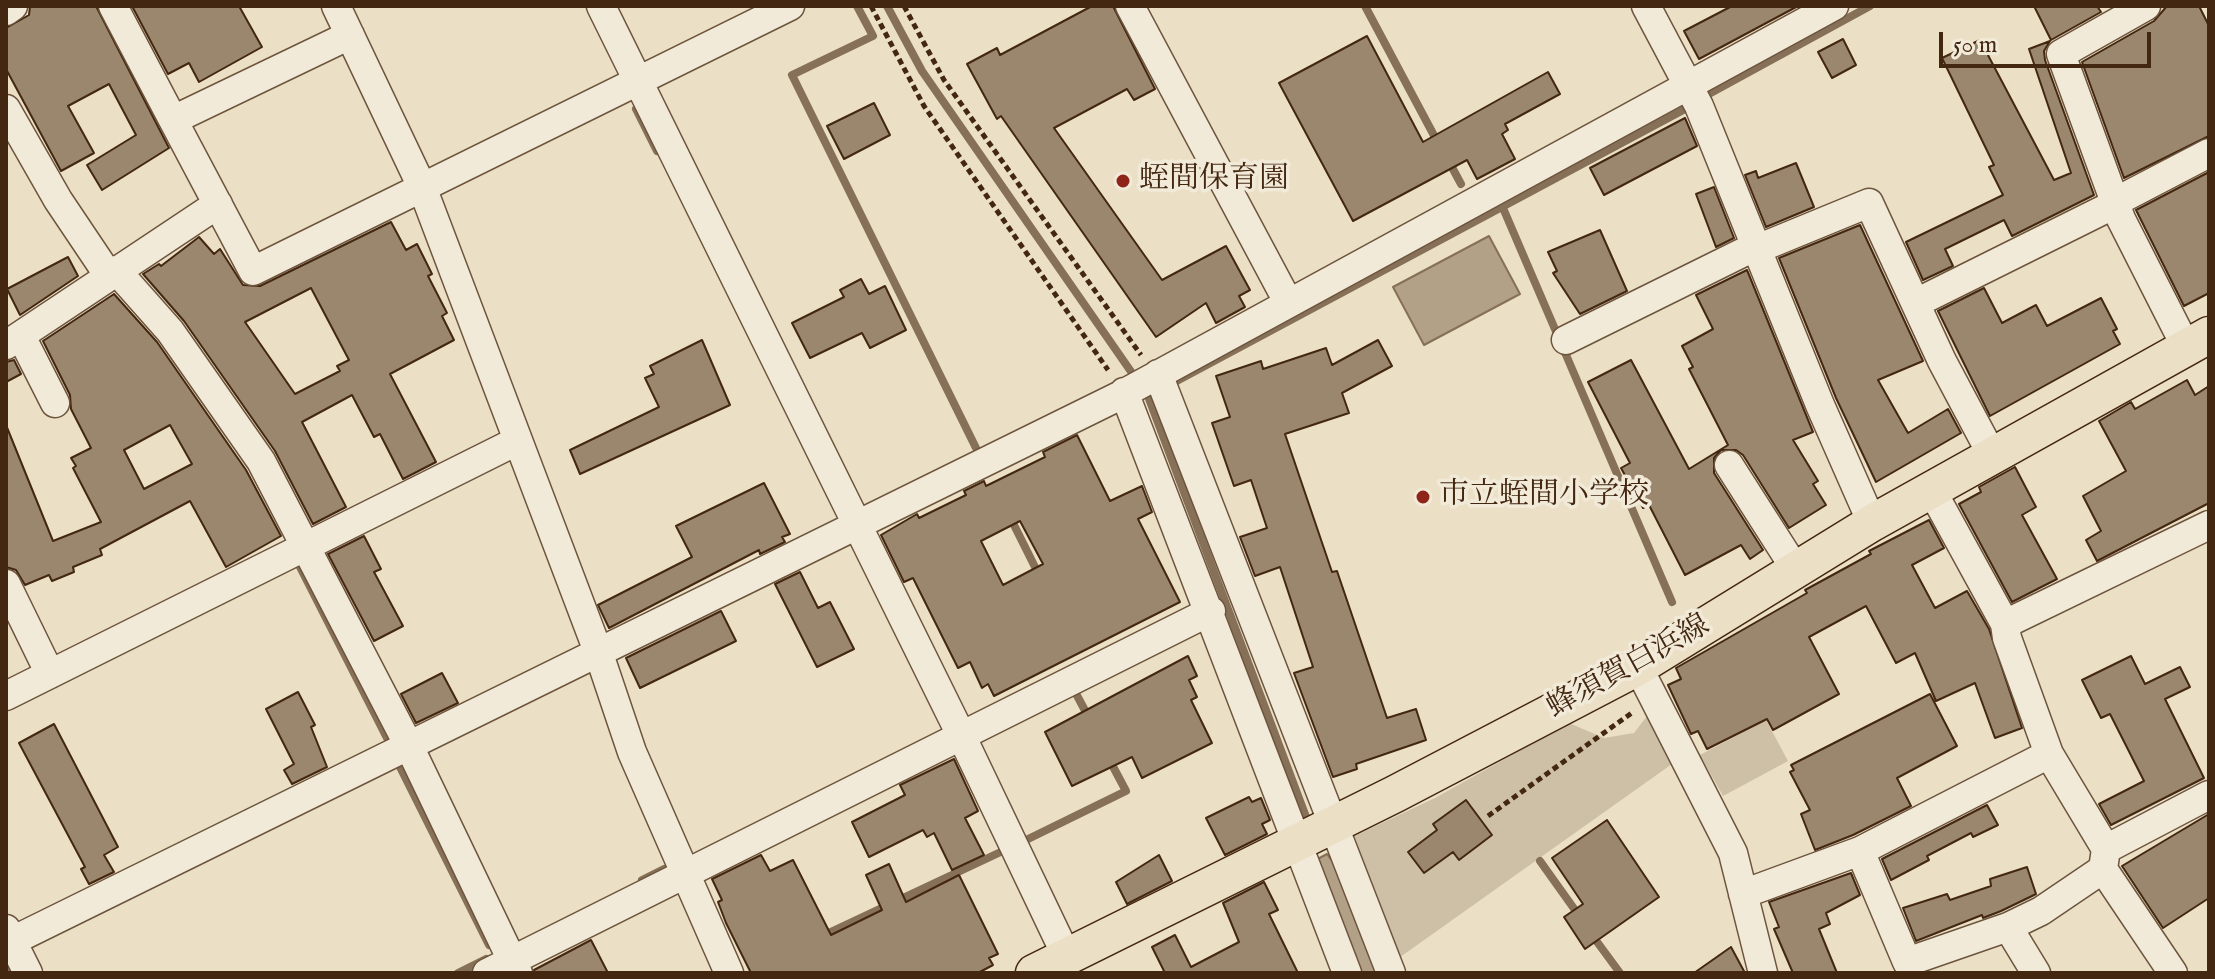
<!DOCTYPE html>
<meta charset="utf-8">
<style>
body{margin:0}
#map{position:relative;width:2215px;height:979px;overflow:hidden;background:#ebdfc5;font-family:"IM FELL English",serif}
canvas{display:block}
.frame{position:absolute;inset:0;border:8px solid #432710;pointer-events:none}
.scale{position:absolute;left:1939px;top:32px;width:212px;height:36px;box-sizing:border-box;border:4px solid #432710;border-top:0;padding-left:10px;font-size:24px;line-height:28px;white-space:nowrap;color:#432710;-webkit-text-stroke:6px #f2ead9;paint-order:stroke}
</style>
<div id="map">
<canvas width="2215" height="979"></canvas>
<div class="frame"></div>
<div class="scale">50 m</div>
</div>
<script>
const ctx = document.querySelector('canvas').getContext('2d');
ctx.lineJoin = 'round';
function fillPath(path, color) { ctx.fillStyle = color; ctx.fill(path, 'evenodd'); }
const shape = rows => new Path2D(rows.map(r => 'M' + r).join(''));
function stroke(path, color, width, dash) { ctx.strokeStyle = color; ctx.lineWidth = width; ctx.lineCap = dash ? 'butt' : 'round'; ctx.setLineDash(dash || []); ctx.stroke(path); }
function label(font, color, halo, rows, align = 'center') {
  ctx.font = font + ' "IM FELL English","Noto Serif JP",serif'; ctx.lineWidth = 7; ctx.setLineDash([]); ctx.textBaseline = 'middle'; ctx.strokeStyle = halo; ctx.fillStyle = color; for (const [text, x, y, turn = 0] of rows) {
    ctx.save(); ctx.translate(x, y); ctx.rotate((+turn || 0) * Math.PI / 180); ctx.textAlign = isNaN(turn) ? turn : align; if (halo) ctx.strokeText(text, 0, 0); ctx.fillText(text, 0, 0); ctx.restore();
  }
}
fillPath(shape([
 [1647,716,1672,764,1396,960,1348,839,1435,798,1569,723,1604,738,1634,733],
 [1766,720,1788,761,1723,796,1700,755]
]), '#cec0a6');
const water = shape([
 [1489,236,1520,294,1424,345,1393,287,1489,236],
 [1327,854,1335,865,1377,973,1354,973,1312,862,1327,854]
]);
fillPath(water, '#b2a087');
stroke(water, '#867057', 2);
stroke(shape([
 [857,6,873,36,792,75,976,448],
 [887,6,922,71,1148,396,1309,825],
 [1365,6,1438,143],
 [1707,95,1870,6],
 [636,109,657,151],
 [1447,158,1461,184],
 [1503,208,1672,602],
 [1173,383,1687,108],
 [1010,517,1040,577],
 [300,567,389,742],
 [1073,688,1089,718],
 [398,763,489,945],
 [1022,842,1126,791,1109,759],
 [1540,861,1580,917],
 [642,880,664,869],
 [1592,935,1620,973],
 [820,937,1007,849],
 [6,967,9,973],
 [458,973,486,959]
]), '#867057', 8);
const building = shape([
 [30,6,96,6,169,148,102,190,87,165,136,135,109,84,68,106,94,153,61,171,6,69,6,28,29,15,30,6],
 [132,6,239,6,262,47,199,82,189,63,168,74,132,6],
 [1092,6,1113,6,1155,89,1134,100,1127,89,1054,128,1162,280,1226,246,1250,290,1239,296,1245,307,1216,323,1206,303,1156,337,1001,116,997,119,967,64,997,48,1000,55,1092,6],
 [1732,6,1798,6,1699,59,1684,31,1732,6],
 [2034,6,2097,6,2101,12,2051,40,2034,6],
 [2167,6,2199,6,2209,26,2209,136,2124,178,2082,62,2154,21,2167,6],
 [1367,36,1423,142,1548,72,1560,94,1505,124,1508,130,1502,134,1515,159,1477,179,1467,160,1353,221,1279,83,1367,36],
 [1843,39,1856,65,1832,78,1818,52,1843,39],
 [1980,40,2054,180,2071,173,2029,49,2050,41,2044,51,2045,60,2094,195,2012,236,2004,220,1945,249,1953,266,1923,280,1906,242,2003,195,1989,167,1994,165,1942,58,1980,40],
 [874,103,890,135,844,159,827,126,874,103],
 [1685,118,1697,146,1604,195,1590,168,1685,118],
 [1796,163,1814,207,1766,227,1745,175,1756,171,1758,178,1796,163],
 [2209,172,2209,293,2184,306,2136,210,2209,172],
 [1714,187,1734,238,1716,247,1696,194,1714,187],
 [391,222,406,250,417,244,432,274,428,276,447,313,442,316,454,340,390,374,436,462,403,479,380,434,374,437,352,395,302,422,346,507,313,524,275,451,184,321,143,274,159,264,161,266,199,237,214,254,220,249,243,285,260,286,391,222],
 [311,288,349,360,337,366,340,371,295,394,245,322,311,288],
 [1860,225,1923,361,1878,380,1908,433,1948,409,1961,433,1876,482,1836,398,1779,258,1860,225],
 [1600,230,1627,291,1580,314,1553,273,1557,271,1548,252,1600,230],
 [68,257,78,276,20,315,7,289,68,257],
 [1747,270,1813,432,1793,440,1818,481,1813,484,1826,505,1789,528,1743,455,1736,450,1721,450,1714,458,1714,473,1763,550,1750,559,1741,545,1685,575,1649,505,1643,508,1621,468,1630,463,1588,382,1631,360,1689,469,1728,445,1689,369,1693,367,1682,346,1713,329,1696,295,1747,270],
 [861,279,869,294,885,286,906,330,870,348,862,333,810,358,792,323,844,297,840,290,861,279],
 [1984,288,2002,323,2036,305,2047,326,2101,298,2117,329,2113,331,2120,344,1990,416,1938,311,1984,288],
 [114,294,157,342,246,470,281,536,226,567,190,501,100,549,102,555,73,567,74,572,52,581,49,575,25,585,16,570,6,567,6,425,53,541,101,522,73,468,76,466,71,458,91,448,71,409,70,395,43,341,114,294],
 [170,425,192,464,144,489,124,450,170,425],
 [702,340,730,405,580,474,570,450,659,407,645,378,654,374,650,366,702,340],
 [1378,340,1392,366,1342,393,1349,413,1285,434,1332,572,1337,571,1387,718,1416,709,1426,740,1356,764,1357,769,1333,777,1294,673,1313,667,1280,567,1255,576,1240,537,1267,528,1251,480,1234,486,1212,423,1230,417,1216,376,1261,361,1263,369,1326,348,1332,365,1378,340],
 [14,360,21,374,6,382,6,362,14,360],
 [2187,380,2195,395,2209,386,2209,503,2097,561,2086,540,2101,531,2083,496,2126,471,2099,421,2131,402,2135,409,2187,380],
 [1077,435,1110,501,1142,486,1152,512,1138,519,1180,602,994,696,988,684,982,688,970,662,958,668,913,578,904,582,881,535,917,514,919,518,966,495,964,491,984,481,986,486,1045,457,1043,452,1077,435],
 [1020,521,1043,564,1003,585,981,541,1020,521],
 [2015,467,2036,507,2022,515,2057,579,2012,602,1959,504,1981,492,1979,487,2015,467],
 [764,483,790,534,782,537,785,542,760,554,759,550,609,628,598,605,692,557,676,526,764,483],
 [1929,520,1944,548,1912,565,1935,608,1967,591,1989,629,2022,728,1995,738,1975,683,1936,701,1915,653,1896,663,1866,606,1809,637,1839,694,1773,730,1767,719,1707,749,1698,731,1691,734,1668,685,1681,679,1676,668,1807,593,1805,590,1871,554,1869,551,1929,520],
 [364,536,381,569,374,572,403,626,374,641,328,554,364,536],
 [800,572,818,608,830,602,854,649,817,667,775,584,800,572],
 [721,611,736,641,640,688,626,658,721,611],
 [1188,656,1197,676,1189,680,1197,697,1191,700,1212,743,1142,778,1132,757,1072,786,1045,732,1188,656],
 [2131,656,2145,684,2180,667,2190,687,2165,699,2204,778,2111,825,2099,804,2144,781,2110,714,2101,718,2082,680,2131,656],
 [442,673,458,703,416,723,401,694,442,673],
 [298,692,315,725,311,727,327,767,292,784,284,770,294,764,266,709,298,692],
 [1930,694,1957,746,1897,778,1911,806,1853,835,1815,850,1801,814,1810,810,1790,772,1794,770,1791,765,1930,694],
 [54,724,118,847,104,855,114,872,89,884,81,869,85,867,19,743,54,724],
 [954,759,978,811,965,818,984,855,952,870,934,833,927,837,923,830,869,857,852,822,905,795,900,785,954,759],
 [1249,797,1252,802,1261,798,1270,820,1262,824,1267,834,1225,855,1206,818,1249,797],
 [1466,800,1492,835,1459,860,1453,852,1424,873,1408,852,1437,830,1433,824,1466,800],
 [1987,805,1998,825,1973,837,1971,833,1927,856,1929,860,1891,880,1882,859,1987,805],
 [2209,814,2209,898,2163,928,2122,866,2209,814],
 [1607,820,1659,897,1585,949,1564,917,1583,904,1552,858,1607,820],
 [761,855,770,871,793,860,831,935,882,910,866,875,889,864,906,902,959,875,998,954,989,958,993,965,978,973,751,973,726,923,718,902,722,900,712,879,761,855],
 [1159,855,1172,881,1127,904,1116,882,1159,855],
 [2027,867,2036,894,2032,896,2001,911,1983,918,1982,915,1916,941,1903,908,1947,894,1950,900,1991,886,1990,879,2027,867],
 [1851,873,1860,895,1826,913,1830,924,1819,929,1837,973,1793,973,1774,929,1779,927,1769,902,1851,873],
 [1264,882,1278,910,1269,914,1298,973,1165,973,1152,947,1175,935,1191,967,1239,942,1223,903,1264,882],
 [591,940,608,973,535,973,534,970,591,940],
 [1731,947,1745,973,1694,973,1731,947]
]);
fillPath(building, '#9a876e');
stroke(building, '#432710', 2);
const minor = shape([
 [113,6,173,120],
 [336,6,422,187,599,654,632,752,729,973],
 [601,6,961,735,1067,957],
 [1130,6,1288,302],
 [1646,6,1699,106,1820,405,1872,523],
 [2146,6,2061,54,2121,219,2186,347],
 [6,11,13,6],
 [350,35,173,120,253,271,790,6],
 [6,109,58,200,109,276],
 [2115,202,2209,153],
 [1757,249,1869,203,1942,361,1992,455],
 [116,270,170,331,261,461,409,746,518,973],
 [1916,303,2115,204],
 [21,336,55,403],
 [1566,340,1756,246],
 [6,345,218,204],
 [1158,374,1391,973],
 [1124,392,1347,973],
 [1729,465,1796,570],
 [1931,489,2005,624,2007,638,2049,754,2106,849,2103,869,2173,973],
 [6,584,50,674],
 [2005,624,2209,525],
 [1638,667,1733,853,1763,973],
 [6,696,517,441],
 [2106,849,2209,795],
 [1860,851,1907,962,2008,927,2041,911,2103,869],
 [1743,894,1860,851,2049,754],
 [2008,927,2036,973],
 [6,929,28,973],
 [6,944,1119,396,1834,6],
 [487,973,1211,611]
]);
const major = shape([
 [1034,973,1395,794,1638,667,1872,523,2209,335]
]);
stroke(minor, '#6d553d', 31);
stroke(major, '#432710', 39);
stroke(shape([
 [871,6,924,106,1108,370],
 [904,6,944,80,1141,355],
 [1488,816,1633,712]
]), '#432710', 5, [6, 4]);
stroke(minor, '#f2ead9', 28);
stroke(major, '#ebdfc5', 36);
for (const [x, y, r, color] of [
 [1123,181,8,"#8f2418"],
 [1423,497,8,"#8f2418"]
]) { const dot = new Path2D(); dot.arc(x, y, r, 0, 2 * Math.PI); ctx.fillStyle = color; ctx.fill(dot); stroke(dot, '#f2ead9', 3); }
label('30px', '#432710', '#f2ead9', [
 ["蛭間保育園",1139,181],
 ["市立蛭間小学校",1439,497]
], 'left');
label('30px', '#432710', '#f2ead9', [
 ["蜂須賀白浜線",1629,668,-29]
]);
</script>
